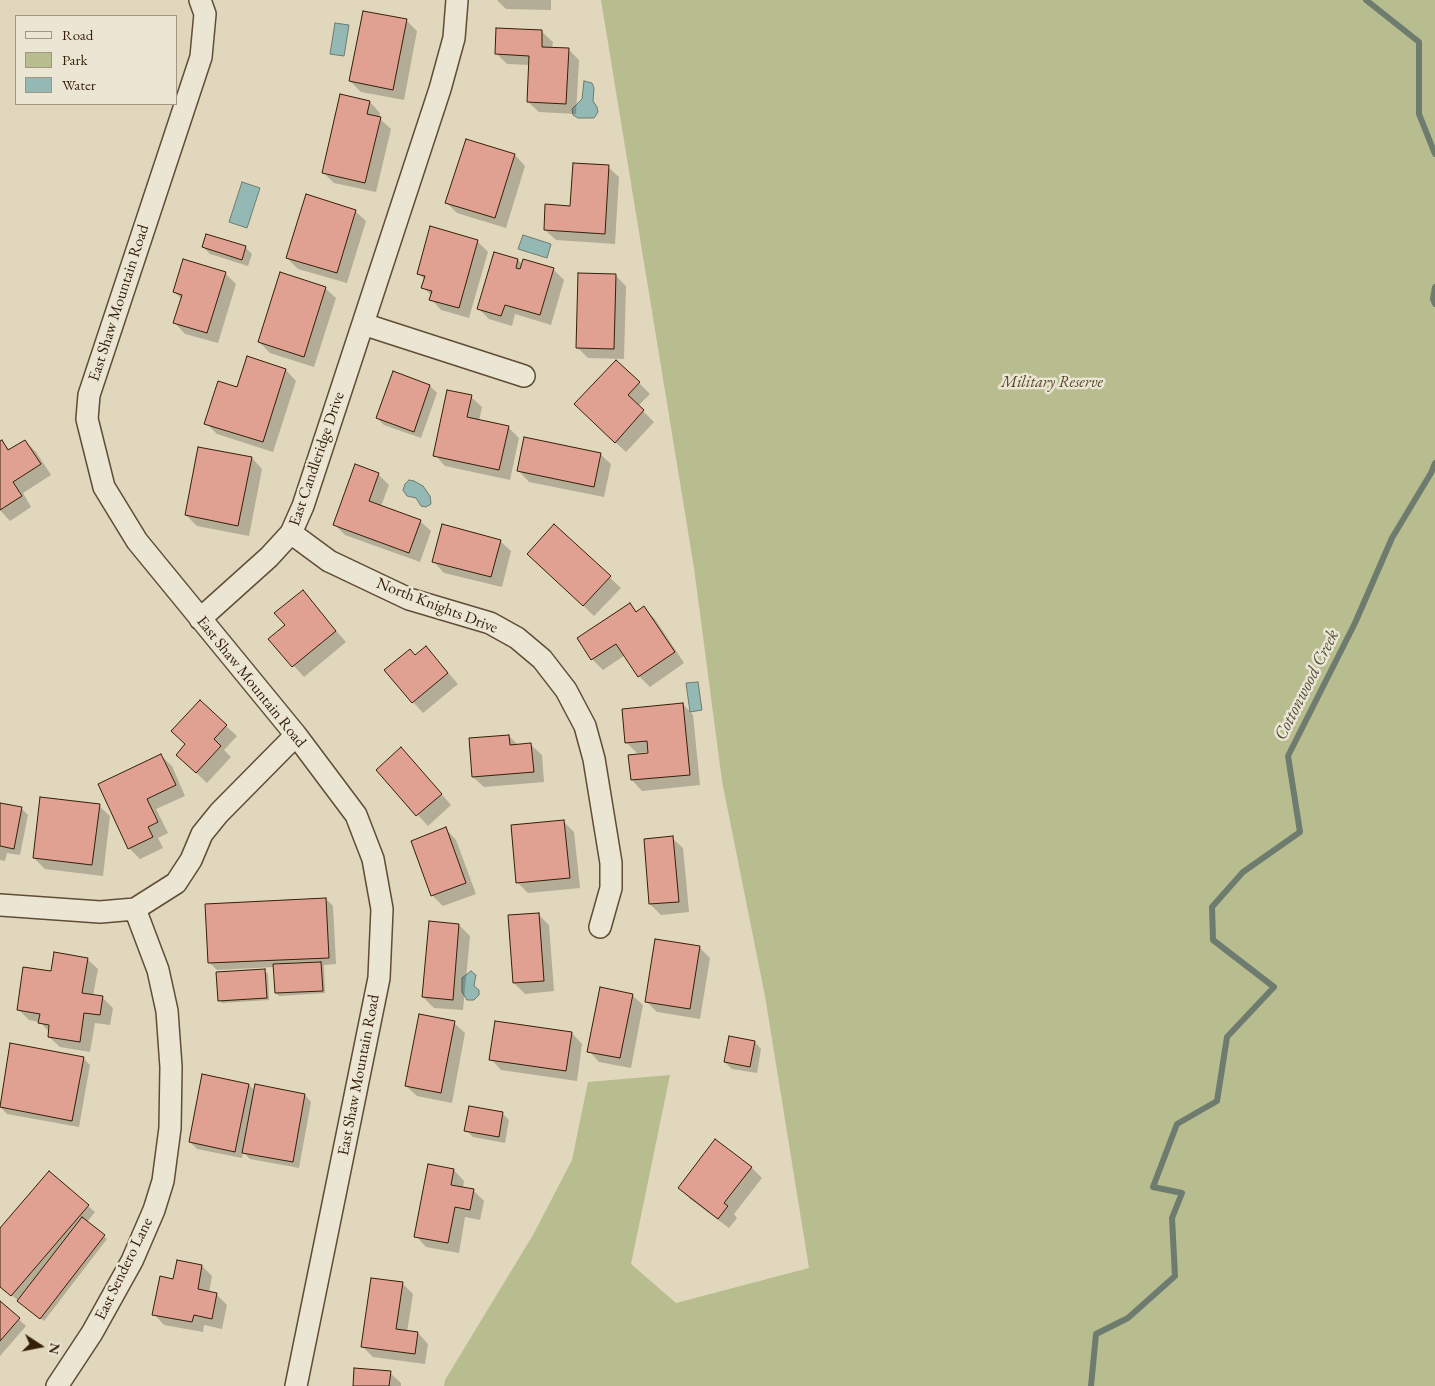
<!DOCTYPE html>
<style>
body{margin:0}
#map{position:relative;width:1435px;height:1386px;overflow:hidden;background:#e0d7bd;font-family:"EB Garamond",serif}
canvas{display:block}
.legend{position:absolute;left:15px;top:15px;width:162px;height:90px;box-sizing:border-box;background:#ebe5d4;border:1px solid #a29682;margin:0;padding:6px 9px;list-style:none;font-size:15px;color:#351f07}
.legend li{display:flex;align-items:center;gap:10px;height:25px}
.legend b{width:25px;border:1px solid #a29682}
.north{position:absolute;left:15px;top:1321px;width:50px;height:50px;-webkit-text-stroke:4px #ebe5d4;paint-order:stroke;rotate:101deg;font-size:14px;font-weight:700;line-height:20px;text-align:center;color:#351f07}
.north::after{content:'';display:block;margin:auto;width:18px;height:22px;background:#351f07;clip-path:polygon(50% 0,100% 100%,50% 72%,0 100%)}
</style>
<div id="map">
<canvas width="1435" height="1386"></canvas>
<ul class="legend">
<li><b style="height:6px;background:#ebe5d4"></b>Road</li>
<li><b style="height:14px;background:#b7bd8e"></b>Park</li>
<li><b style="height:14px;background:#94b9b4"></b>Water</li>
</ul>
<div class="north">N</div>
</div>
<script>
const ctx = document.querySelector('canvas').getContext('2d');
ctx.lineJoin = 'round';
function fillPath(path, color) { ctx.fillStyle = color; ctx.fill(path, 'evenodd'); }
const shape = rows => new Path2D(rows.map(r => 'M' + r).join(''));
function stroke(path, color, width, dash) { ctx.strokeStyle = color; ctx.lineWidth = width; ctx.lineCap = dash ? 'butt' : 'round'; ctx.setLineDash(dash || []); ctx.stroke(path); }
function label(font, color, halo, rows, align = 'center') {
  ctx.font = font + ' "EB Garamond",serif'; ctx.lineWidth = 5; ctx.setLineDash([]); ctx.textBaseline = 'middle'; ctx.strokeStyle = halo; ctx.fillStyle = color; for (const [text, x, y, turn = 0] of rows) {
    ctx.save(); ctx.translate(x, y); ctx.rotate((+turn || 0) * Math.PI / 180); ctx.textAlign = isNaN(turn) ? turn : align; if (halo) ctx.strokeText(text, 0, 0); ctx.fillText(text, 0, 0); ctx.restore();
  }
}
fillPath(shape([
 [601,0,1435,0,1435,1386,444,1386,445,1380,533,1235,572,1160,588,1082,670,1075,631,1264,676,1303,809,1268,765,996,722,781,694,568]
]), '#b7bd8e');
const water = shape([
 [335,23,349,25,344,56,330,54,335,23],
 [584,81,592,83,594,88,593,101,597,107,598,112,594,118,578,118,573,115,572,109,582,99,584,81],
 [242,182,260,188,247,228,229,222,242,182],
 [523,235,551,244,547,258,518,249,523,235],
 [409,480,414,481,423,486,430,496,431,504,426,507,421,506,416,498,407,496,403,490,405,484,409,480],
 [698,682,702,710,690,712,686,683,698,682],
 [471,971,476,975,474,986,479,990,479,995,474,1000,467,1000,462,992,462,978,471,971]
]);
fillPath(water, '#94b9b4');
stroke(water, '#6e7b6f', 1);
fillPath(shape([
 [497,0,551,0,551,10,506,9],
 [406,20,417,31,404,100,361,92,350,81],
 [542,32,553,42,552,48,568,49,579,60,576,114,539,112,528,102,530,65,507,64,496,53],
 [370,102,380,113,379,118,391,129,376,192,334,183,323,172],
 [515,155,525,166,506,228,457,213,446,202],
 [608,167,619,177,615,244,556,240,545,230,571,207],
 [355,211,366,221,347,283,298,269,287,258],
 [477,241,488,252,469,318,441,310,431,299,432,296,423,287,425,280,419,274],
 [203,247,245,247,252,254,248,266,210,254],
 [495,253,518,260,523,265,553,269,564,280,551,325,515,314,512,326,489,319,478,308],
 [225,273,236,284,218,343,185,334,175,323,182,299,174,292],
 [615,275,626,286,624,359,588,358,577,347],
 [325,288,336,298,314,367,270,353,259,342],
 [248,358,286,370,296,381,273,452,217,434,206,423,238,389],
 [393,373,430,386,437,393,421,438,384,425,377,418],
 [639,383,650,394,638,406,654,422,626,452,586,415],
 [471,397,482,407,479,421,508,427,519,438,510,480,445,466,435,455],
 [25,441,36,452,51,475,23,493,31,507,10,521,0,510,0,443,2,442,11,451],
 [600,454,611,464,604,497,529,482,519,471],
 [252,458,262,469,249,536,197,526,186,515],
 [378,474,389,485,381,506,420,521,431,531,420,562,345,535,334,524],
 [554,526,621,588,594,616,539,564],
 [500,541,511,551,502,587,444,573,434,562],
 [302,592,346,642,304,677,270,639,287,626],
 [629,605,637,612,644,608,655,619,684,663,650,687,639,676,625,655,603,670,592,659,579,639],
 [426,647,458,684,423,713,413,702,416,656],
 [683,704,693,715,700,785,642,791,632,780,649,754,649,752,637,753,626,742],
 [226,726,237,736,224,750,231,757,207,783,188,765],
 [509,736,519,746,531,745,542,755,544,782,484,787,473,777],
 [161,756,172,766,185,796,156,809,168,833,158,838,163,848,140,859,129,848],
 [412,760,451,805,428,826,377,770],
 [0,804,21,808,28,815,20,855,7,853,5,861,0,860],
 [99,806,110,816,103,876,45,869,34,858],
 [564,822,574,832,580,888,528,893,517,882],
 [446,829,456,840,476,894,443,906,432,895],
 [672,838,683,848,689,912,661,915,650,904,645,840],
 [326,899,333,906,336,964,324,965,325,993,279,996,276,993,274,967,217,970,210,963],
 [538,914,549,925,554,991,525,994,514,983],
 [430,922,459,925,470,936,463,1010,434,1008,423,997],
 [699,947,710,958,700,1019,657,1012,646,1001],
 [87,959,98,969,93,996,103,998,113,1008,110,1025,95,1023,90,1052,60,1047,49,1037,50,1033,40,1022,29,1020,18,1009,52,973],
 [265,971,268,974,269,1000,222,1003,219,1000],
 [632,995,643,1005,631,1068,599,1062,589,1051],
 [454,1023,465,1033,452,1103,417,1096,406,1086],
 [572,1033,582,1044,577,1081,501,1070,491,1059],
 [755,1042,761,1049,757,1073,732,1069,725,1062],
 [11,1045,83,1058,90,1065,79,1127,7,1114,0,1107],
 [249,1085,255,1091,305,1095,311,1102,299,1168,250,1159,243,1152,242,1158,197,1149,190,1142],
 [502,1113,509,1120,505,1143,473,1137,466,1130],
 [751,1167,762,1178,734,1214,737,1218,729,1228,690,1199,680,1188],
 [454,1170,464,1181,463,1188,473,1190,484,1201,480,1220,465,1217,459,1253,426,1247,416,1236],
 [88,1206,95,1212,87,1222,107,1239,44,1321,0,1286,0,1230],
 [202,1266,212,1276,209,1293,216,1294,227,1305,222,1329,204,1325,203,1332,164,1325,154,1314,174,1280],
 [402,1283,413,1294,407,1332,418,1333,428,1344,425,1364,373,1357,362,1346],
 [0,1302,26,1326,0,1356],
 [390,1373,401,1383,401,1386,354,1386]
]), '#0003');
stroke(shape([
 [1366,0,1419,42,1419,114,1435,154],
 [1435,287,1433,299,1435,304],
 [1091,1386,1096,1334,1128,1318,1175,1276,1172,1218,1182,1193,1153,1187,1177,1124,1217,1101,1227,1037,1274,987,1213,940,1212,907,1243,872,1300,832,1288,756,1355,623,1392,538,1431,473,1435,463]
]), '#6e7b6f', 6);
const building = shape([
 [363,11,407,19,393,90,349,81,363,11],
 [496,28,542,30,542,47,569,48,566,104,527,102,529,56,495,54,496,28],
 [340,94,370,101,367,114,381,117,365,183,322,173,340,94],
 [466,139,515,154,495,218,445,203,466,139],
 [573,163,609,165,605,234,544,230,545,204,570,206,573,163],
 [306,194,356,210,337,273,286,258,306,194],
 [430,226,478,240,459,308,429,300,432,291,421,288,425,276,417,274,430,226],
 [206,234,246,246,242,260,202,247,206,234],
 [494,252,518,259,516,268,520,269,523,259,554,268,540,315,505,305,501,316,477,309,494,252],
 [183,259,226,272,207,333,173,323,182,295,173,292,183,259],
 [280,272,326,287,304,357,258,342,280,272],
 [578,273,616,274,614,349,576,348,578,273],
 [247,356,286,369,263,442,204,424,218,381,237,387,247,356],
 [616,360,640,382,628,395,644,410,615,443,574,404,616,360],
 [393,371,430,385,414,432,376,418,393,371],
 [447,390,472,395,467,417,509,426,499,470,433,456,447,390],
 [524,437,601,453,594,487,517,471,524,437],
 [2,440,8,450,25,440,41,464,13,482,22,496,0,510,0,441,2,440],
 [198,447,252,457,238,526,185,515,198,447],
 [355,464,379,473,369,501,421,520,409,553,333,525,355,464],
 [442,524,501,540,491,577,432,562,442,524],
 [554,524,611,576,583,606,527,554,554,524],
 [303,590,336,631,292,667,268,639,285,625,274,613,303,590],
 [630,603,636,612,644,606,675,652,638,677,616,644,591,660,577,638,630,603],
 [426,646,448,673,412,703,384,670,410,649,415,655,426,646],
 [200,700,227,725,214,739,221,746,196,773,176,755,185,744,171,731,200,700],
 [683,703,690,775,631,780,628,755,648,753,647,741,625,743,622,709,683,703],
 [509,735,510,745,531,743,534,772,472,777,469,738,509,735],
 [401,747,442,794,416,816,376,770,401,747],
 [161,754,176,785,147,799,158,822,148,827,153,837,128,849,98,784,161,754],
 [40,797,100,804,92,865,33,858,40,797],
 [0,803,22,807,14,849,0,846,0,803],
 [564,820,570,878,516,883,511,825,564,820],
 [446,827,466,883,431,896,411,841,446,827],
 [673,836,679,902,649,904,644,839,673,836],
 [326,898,329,958,208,963,205,904,326,898],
 [539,913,544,981,513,983,508,915,539,913],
 [429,921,459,924,453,1000,422,997,429,921],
 [655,939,700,946,690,1009,645,1002,655,939],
 [54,952,88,958,82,993,103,996,100,1015,84,1013,80,1042,48,1037,49,1025,38,1023,40,1014,17,1010,23,967,51,971,54,952],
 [321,962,323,991,275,993,273,964,321,962],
 [265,969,267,998,218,1001,216,972,265,969],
 [600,987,633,994,620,1058,587,1052,600,987],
 [419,1014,455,1021,441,1093,405,1086,419,1014],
 [495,1021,572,1032,566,1071,489,1060,495,1021],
 [729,1036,755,1041,750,1067,724,1062,729,1036],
 [10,1043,84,1057,72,1121,0,1107,10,1043],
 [202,1074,249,1084,235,1152,189,1142,202,1074],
 [255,1084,305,1094,293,1162,242,1153,255,1084],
 [469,1106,503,1112,499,1137,464,1131,469,1106],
 [715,1139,752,1167,724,1203,728,1206,718,1219,678,1188,715,1139],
 [428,1164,454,1169,451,1185,474,1189,470,1210,455,1207,448,1243,414,1237,428,1164],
 [49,1171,89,1205,11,1296,0,1287,0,1228,49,1171],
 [82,1217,105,1235,40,1319,17,1301,82,1217],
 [177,1260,202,1265,198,1289,217,1293,212,1319,194,1315,192,1322,152,1315,160,1276,173,1279,177,1260],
 [371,1278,403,1282,396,1329,418,1332,415,1354,361,1347,371,1278],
 [0,1301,20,1318,0,1341,0,1301],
 [354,1368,391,1371,389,1386,353,1386,354,1368]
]);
fillPath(building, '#e0a193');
stroke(building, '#351f07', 1);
const minor = shape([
 [200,0,205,14,201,57,89,395,87,419,104,487,137,541,296,735,356,815,373,859,382,909,379,978,296,1386],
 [363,324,524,376],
 [291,533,329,561,409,599,490,623,517,638,542,659,566,690,585,726,594,759,611,863,611,888,600,927],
 [200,619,269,557,291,533,303,506,440,89,454,38,457,0],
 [0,905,100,912,135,909,176,883,191,860,202,834,219,813,296,735],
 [57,1386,92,1333,132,1261,154,1210,163,1181,170,1128,171,1067,167,1011,158,970,135,909]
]);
stroke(minor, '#604d34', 24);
stroke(minor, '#ebe5d4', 21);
label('16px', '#351f07', '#ebe5d4', [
 ["East Shaw Mountain Road",119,303,-72],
 ["East Candleridge Drive",317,459,-71],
 ["North Knights Drive",437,606,21],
 ["East Shaw Mountain Road",251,682,51],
 ["East Shaw Mountain Road",359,1075,-79],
 ["East Sendero Lane",124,1269,-64]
]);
label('italic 16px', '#564629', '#ebe5d4', [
 ["Military Reserve",1052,383]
]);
label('italic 18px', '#524d3b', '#ebe5d4', [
 ["Cottonwood Creek",1307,685,-63]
]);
</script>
